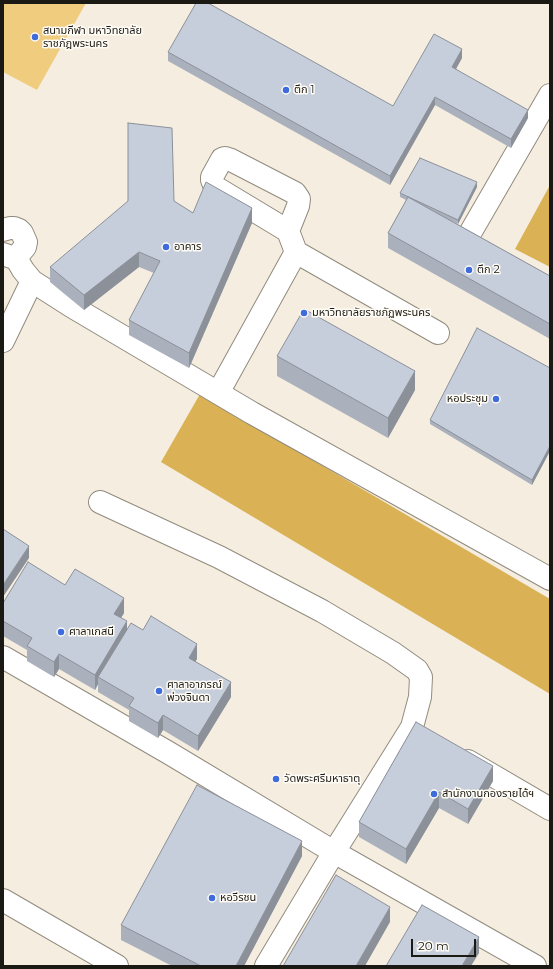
<!DOCTYPE html>
<meta charset="utf-8">
<style>
body{margin:0}
#map{position:relative;width:553px;height:969px;overflow:hidden;background:#f5eee0;font-family:Montserrat,sans-serif}
canvas{display:block}
.frame{position:absolute;inset:0;border:4px solid #1b1914;pointer-events:none}
.scale{position:absolute;left:411px;top:939px;width:65px;height:18px;box-sizing:border-box;border:2px solid #1b1914;border-top:0;padding-left:5px;font-size:12px;line-height:14px;white-space:nowrap;color:#1b1914;-webkit-text-stroke:3px #fffcf6;paint-order:stroke}
</style>
<div id="map">
<canvas width="553" height="969"></canvas>
<div class="frame"></div>
<div class="scale">20 m</div>
</div>
<script>
const ctx = document.querySelector('canvas').getContext('2d');
ctx.lineJoin = 'round';
function fillPath(path, color) { ctx.fillStyle = color; ctx.fill(path, 'evenodd'); }
const shape = rows => new Path2D(rows.map(r => 'M' + r).join(''));
function stroke(path, color, width, dash) { ctx.strokeStyle = color; ctx.lineWidth = width; ctx.lineCap = dash ? 'butt' : 'round'; ctx.setLineDash(dash || []); ctx.stroke(path); }
function label(font, color, halo, rows, align = 'center') {
  ctx.font = font + ' Montserrat,"Noto Sans Thai",sans-serif'; ctx.lineWidth = 3; ctx.setLineDash([]); ctx.textBaseline = 'middle'; ctx.strokeStyle = halo; ctx.fillStyle = color; for (const [text, x, y, turn = 0] of rows) {
    ctx.save(); ctx.translate(x, y); ctx.rotate((+turn || 0) * Math.PI / 180); ctx.textAlign = isNaN(turn) ? turn : align; if (halo) ctx.strokeText(text, 0, 0); ctx.fillText(text, 0, 0); ctx.restore();
  }
}
fillPath(shape([
 [3,3,86,3,37,90,3,72]
]), '#f0cc7f');
fillPath(shape([
 [550,185,550,267,515,249],
 [200,394,550,599,550,694,161,462]
]), '#dab255');
const minor = shape([
 [3,230,10,228,14,228,19,230,22,233,26,242,25,247,19,254,15,256,11,257,3,254],
 [288,231,215,187,212,180,212,177,222,159,225,158,231,160,295,193,299,199,298,206,288,231,296,252,438,333],
 [469,235,550,95],
 [15,256,23,270,32,281,71,306,252,413,550,579],
 [3,341,32,281],
 [218,393,296,252],
 [100,502,219,557,322,611,393,653,417,670,421,677,420,697,412,727,334,852,266,966],
 [3,657,169,753,334,852,535,966],
 [468,761,550,809],
 [3,900,117,966]
]);
stroke(minor, '#918b7e', 24);
stroke(minor, '#fff', 22);
fillPath(shape([
 [168,52,393,106,462,58,456,69,528,118,511,148,435,105,390,185,168,61],
 [477,187,458,224,450,220,550,276,550,339,388,248,388,233,406,200,400,197,400,193],
 [174,201,193,213,252,223,189,368,129,335,129,320,154,273,139,267,84,310,50,282,50,267],
 [277,356,415,390,388,438,277,376],
 [550,368,550,451,532,485,430,424,430,420],
 [65,585,124,613,121,618,127,629,143,630,197,659,195,661,231,697,198,751,163,730,158,738,129,721,129,710,98,692,98,684,95,690,59,669,54,677,27,661,27,650,3,636,3,603],
 [416,722,493,781,468,824,439,808,406,864,359,837,359,822],
 [302,856,244,966,172,966,121,940,121,925]
]), '#abb1bc');
fillPath(shape([
 [462,49,462,58,452,76,452,67],
 [435,97,435,105,390,185,390,176],
 [528,110,528,118,511,148,511,139],
 [477,182,477,187,458,224,458,220],
 [252,208,252,223,189,368,189,353],
 [139,252,139,267,84,310,84,295],
 [415,371,415,390,388,438,388,418],
 [550,446,550,451,532,485,532,480],
 [29,546,29,558,3,597,3,585],
 [124,598,124,613,114,629,114,614],
 [127,621,127,637,98,677,98,684,95,690,95,675],
 [197,644,197,659,189,673,189,658],
 [59,654,59,669,54,677,54,662],
 [231,682,231,697,198,751,198,736],
 [163,715,163,730,158,738,158,723],
 [493,766,493,781,468,824,468,809],
 [439,792,439,808,406,864,406,849],
 [302,841,302,856,244,966,236,966],
 [390,907,390,922,365,966,356,966],
 [479,937,479,953,471,966,462,966]
]), '#8b9099');
const building = shape([
 [196,3,208,3,393,106,434,34,462,49,452,67,528,110,511,139,435,97,390,176,168,52,196,3],
 [128,123,172,128,174,201,193,213,206,182,252,208,189,353,129,320,160,261,139,252,84,295,50,267,128,201,128,123],
 [420,158,477,182,458,220,400,193,420,158],
 [408,197,550,276,550,324,388,233,408,197],
 [304,309,415,371,388,418,277,356,304,309],
 [477,328,550,368,550,446,532,480,430,420,477,328],
 [3,529,29,546,3,585,3,529],
 [28,562,65,585,75,569,124,598,114,614,127,621,95,675,59,654,54,662,27,646,32,638,3,621,3,603,28,562],
 [151,616,197,644,189,658,231,682,198,736,163,715,158,723,129,706,134,698,98,677,131,623,143,630,151,616],
 [416,722,493,766,468,809,439,792,406,849,359,822,416,722],
 [197,785,302,841,236,966,201,966,121,925,197,785],
 [336,875,390,907,356,966,283,966,336,875],
 [422,905,479,937,462,966,386,966,422,905]
]);
fillPath(building, '#c7cedb');
stroke(building, '#8b9099', 1);
for (const [x, y, r, color] of [
 [35,37,4,"#3e6cdd"],
 [286,90,4,"#3e6cdd"],
 [166,247,4,"#3e6cdd"],
 [469,270,4,"#3e6cdd"],
 [304,313,4,"#3e6cdd"],
 [496,399,4,"#3e6cdd"],
 [61,632,4,"#3e6cdd"],
 [159,691,4,"#3e6cdd"],
 [276,779,4,"#3e6cdd"],
 [434,794,4,"#3e6cdd"],
 [212,898,4,"#3e6cdd"]
]) { const dot = new Path2D(); dot.arc(x, y, r, 0, 2 * Math.PI); ctx.fillStyle = color; ctx.fill(dot); stroke(dot, '#fffcf6', 1.5); }
label('11px', '#1b1914', '#fffcf6', [
 ["สนามกีฬา มหาวิทยาลัย",43,31],
 ["ราชภัฎพระนคร",43,44],
 ["ตึก 1",294,90],
 ["อาคาร",174,247],
 ["ตึก 2",477,270],
 ["มหาวิทยาลัยราชภัฏพระนคร",312,313],
 ["หอประชุม",488,399,"right"],
 ["ศาลาเกสนี",69,632],
 ["ศาลาอาภรณ์",167,685],
 ["พ่วงจินดา",167,698],
 ["วัดพระศรีมหาธาตุ",284,779],
 ["สำนักงานกองรายได้ฯ",442,794],
 ["หอวีรชน",220,898]
], 'left');
</script>
